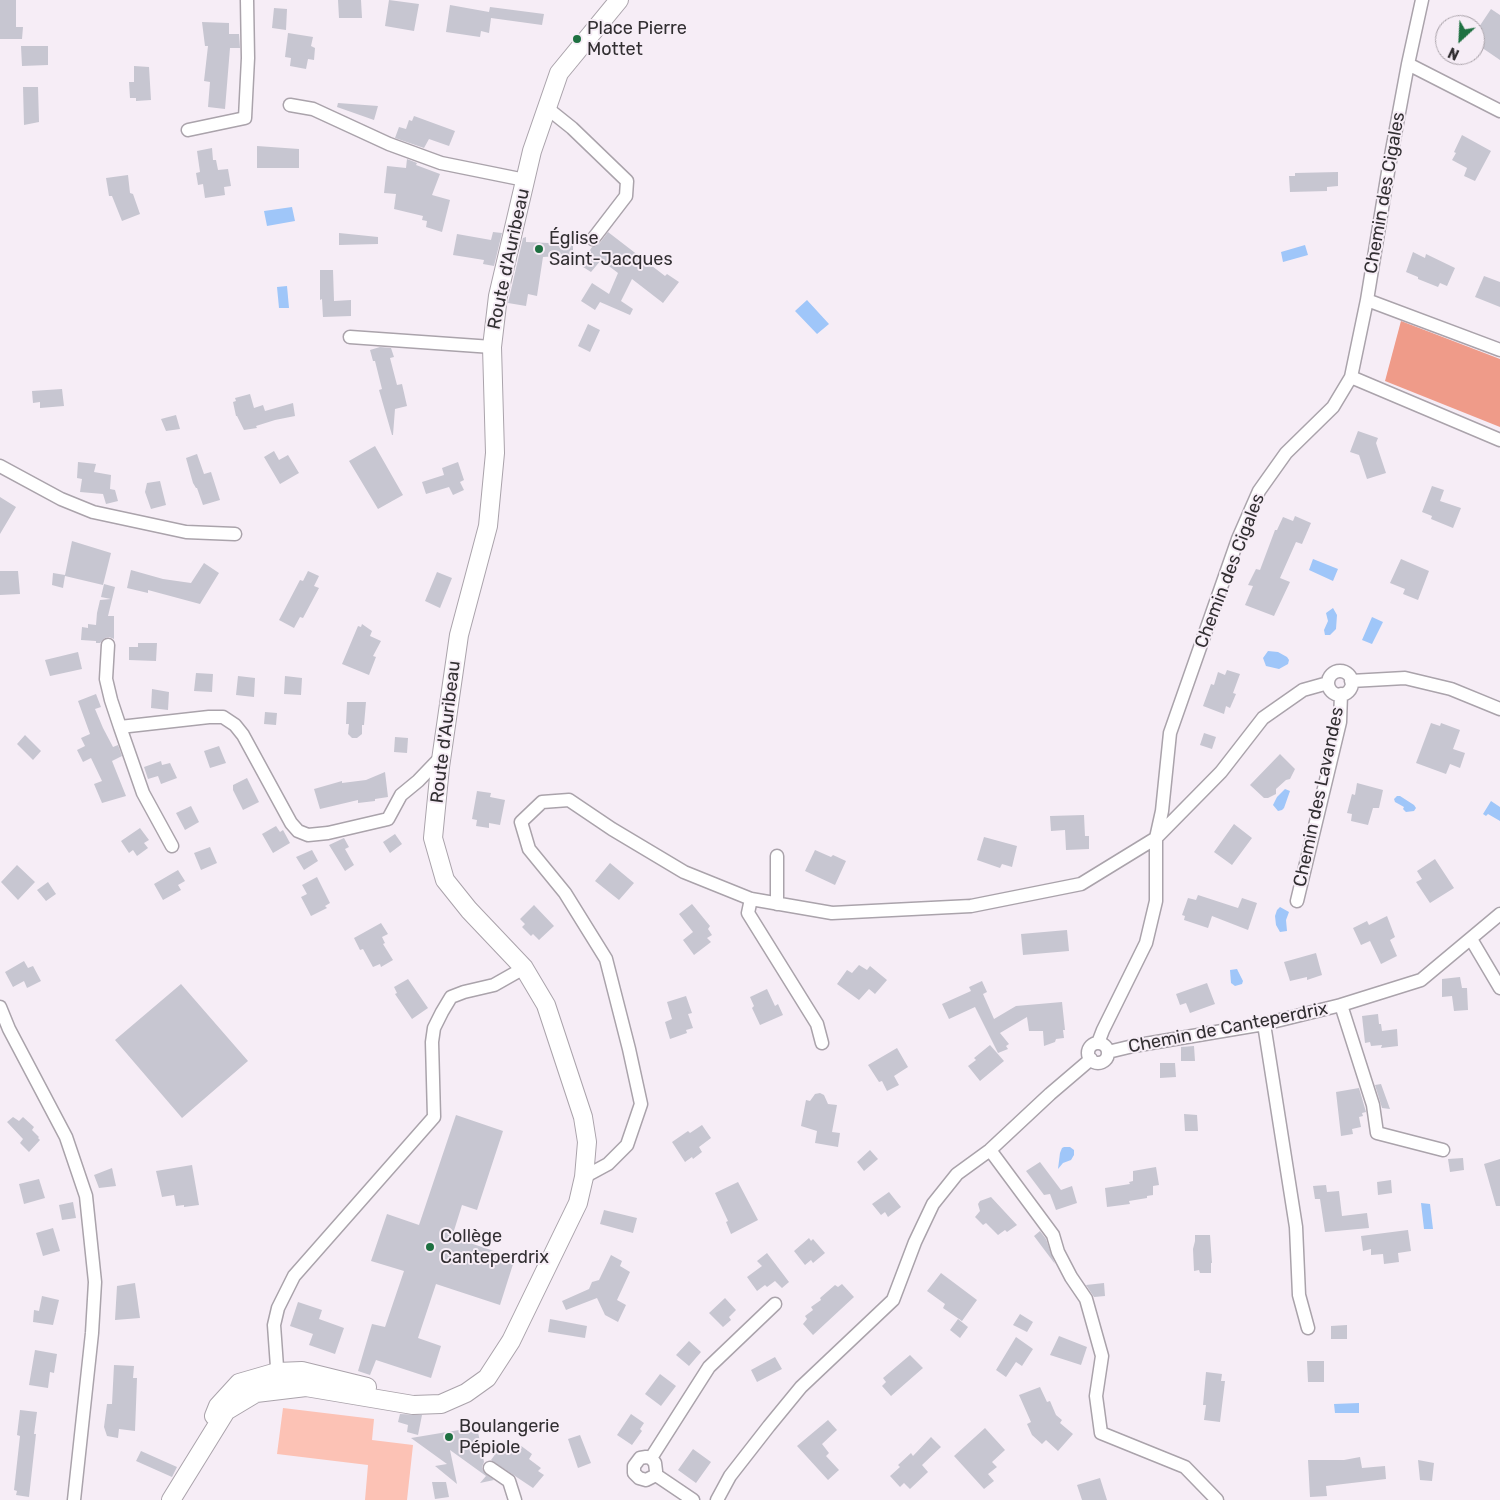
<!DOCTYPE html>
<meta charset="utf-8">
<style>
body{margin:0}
#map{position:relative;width:1500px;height:1500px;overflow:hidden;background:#f6edf6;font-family:Rubik,sans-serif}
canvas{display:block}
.north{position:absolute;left:1435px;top:15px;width:50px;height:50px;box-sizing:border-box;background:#f6edf6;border:1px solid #a8a1a8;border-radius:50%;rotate:205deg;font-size:14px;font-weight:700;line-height:20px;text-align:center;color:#322f32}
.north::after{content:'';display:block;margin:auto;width:18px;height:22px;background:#1e7041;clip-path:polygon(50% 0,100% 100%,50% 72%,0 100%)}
</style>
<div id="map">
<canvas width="1500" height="1500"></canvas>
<div class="north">N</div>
</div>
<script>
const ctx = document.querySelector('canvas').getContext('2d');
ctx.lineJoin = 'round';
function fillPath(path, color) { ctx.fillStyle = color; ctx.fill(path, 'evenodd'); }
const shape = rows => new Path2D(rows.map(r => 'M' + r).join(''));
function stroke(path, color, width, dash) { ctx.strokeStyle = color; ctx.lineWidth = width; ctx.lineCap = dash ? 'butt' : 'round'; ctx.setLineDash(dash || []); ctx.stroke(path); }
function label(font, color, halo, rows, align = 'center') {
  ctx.font = font + ' Rubik,sans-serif'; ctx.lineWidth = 4; ctx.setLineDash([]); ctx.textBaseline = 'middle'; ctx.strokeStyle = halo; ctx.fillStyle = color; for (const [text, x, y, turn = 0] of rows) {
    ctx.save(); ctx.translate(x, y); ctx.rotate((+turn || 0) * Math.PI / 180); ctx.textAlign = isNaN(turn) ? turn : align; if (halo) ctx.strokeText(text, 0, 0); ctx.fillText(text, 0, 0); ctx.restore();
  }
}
fillPath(shape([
 [283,1408,374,1419,372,1440,413,1445,407,1500,365,1500,368,1465,277,1454]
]), '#fcc2b5');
fillPath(shape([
 [1401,321,1500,359,1500,427,1385,381]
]), '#ef9b89');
fillPath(shape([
 [292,207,295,221,267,226,264,211],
 [1305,245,1308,255,1283,262,1281,252],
 [287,286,289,308,279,308,277,287],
 [807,300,829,324,817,334,795,311],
 [1313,559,1338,569,1333,581,1309,570],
 [1333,608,1337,615,1336,629,1330,635,1325,635,1324,630,1328,621,1326,613],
 [1372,617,1383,622,1372,644,1362,640],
 [1268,651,1278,652,1287,657,1289,660,1288,664,1279,669,1266,666,1263,658],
 [1285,789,1290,791,1284,808,1282,810,1278,811,1273,805,1277,797],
 [1397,796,1400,796,1414,805,1416,808,1414,811,1406,812,1403,809,1404,807,1395,802,1394,799],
 [1491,801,1500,807,1500,821,1488,814,1486,816,1483,814],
 [1280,907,1289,912,1286,920,1287,931,1280,932,1276,925,1275,916,1277,910],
 [1237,969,1243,981,1242,984,1235,986,1231,983,1230,970],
 [1064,1147,1070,1147,1074,1150,1074,1155,1071,1160,1063,1163,1058,1169,1060,1153,1062,1148],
 [1421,1203,1430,1204,1433,1229,1424,1229],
 [1359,1403,1359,1413,1335,1413,1334,1404]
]), '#9fc6f9');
fillPath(shape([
 [0,0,16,0,16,27,23,27,22,39,0,39],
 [338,0,361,0,362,18,339,18],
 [389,0,419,4,414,31,385,26],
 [450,5,489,12,490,7,544,14,542,25,491,18,489,33,481,31,480,37,446,32],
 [274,8,287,9,286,30,272,28],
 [1491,9,1500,15,1500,60,1475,43,1475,33],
 [202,22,229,23,229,34,239,34,240,48,230,48,225,109,208,107,210,82,204,81,208,46,205,46],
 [288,33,313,37,311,46,315,48,314,60,308,59,306,69,290,66,291,58,285,57],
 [21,46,48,46,48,65,22,66],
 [134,66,149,67,151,100,136,101,136,98,130,98,129,82,134,82],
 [23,87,38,87,39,122,24,125],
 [338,103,378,106,374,120,337,107],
 [414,116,455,131,449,146,429,139,424,148,395,138,399,127,406,129,409,120,412,121],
 [1462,135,1491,151,1475,181,1464,176,1467,168,1452,160,1456,153,1454,152],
 [257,146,299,149,299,168,257,168],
 [212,148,213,160,216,160,218,170,228,169,231,186,224,187,225,195,205,198,203,184,198,185,196,173,200,172,197,151],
 [407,159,417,163,416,165,440,174,432,195,450,200,442,232,426,227,427,221,422,220,423,216,394,209,396,194,384,193,387,166,406,168],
 [1338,172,1338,186,1327,187,1327,191,1290,192,1289,176,1295,176,1295,173],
 [128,175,130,193,133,194,140,214,122,221,112,196,109,196,106,178],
 [493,232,502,233,494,266,483,264,484,260,453,255,457,234,491,240],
 [608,232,665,276,667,274,679,282,663,303,632,279,621,301,633,309,630,315,600,302,595,310,581,301,592,283,609,294,618,273,601,260,591,272,580,265,592,247,599,244],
 [339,233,378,237,378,244,339,245],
 [526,237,526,242,573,244,573,255,543,257,537,296,528,294,526,306,508,303,523,238],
 [1413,252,1425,258,1426,254,1455,268,1447,286,1440,283,1438,287,1418,279,1418,277,1406,272],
 [320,270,333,270,334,301,351,300,351,316,323,317,322,299,320,300],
 [1484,276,1500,282,1500,307,1475,297],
 [588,324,600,330,590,352,578,346],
 [380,347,391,348,394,357,390,358,397,385,402,384,407,406,395,409,393,435,392,435,379,390,382,389,375,361,373,361,370,350],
 [62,389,64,406,40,408,40,402,33,403,32,391],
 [250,394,254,408,263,405,265,411,293,403,295,416,275,420,256,426,257,428,244,430,237,416,236,416,233,402,236,401,235,398],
 [176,415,180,429,166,431,161,419],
 [1358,431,1378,438,1376,443,1386,473,1367,479,1359,455,1350,452],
 [375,446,403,495,378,509,349,461],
 [274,451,279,460,288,455,299,473,280,484,264,457],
 [197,454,204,474,211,472,220,500,203,505,197,488,196,488,193,483,186,458],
 [78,462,96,464,94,472,111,475,110,489,115,490,118,501,106,504,103,494,80,492,82,479,77,478],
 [458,462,464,480,460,482,464,490,453,495,449,487,426,494,422,482,444,475,442,468],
 [160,481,166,505,151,509,145,492,147,483],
 [1432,486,1444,490,1440,501,1461,508,1453,528,1431,519,1432,516,1422,512],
 [0,497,16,507,0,534],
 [1295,516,1311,523,1302,544,1296,542,1280,578,1290,582,1274,616,1245,605,1253,586,1248,585,1256,569,1260,570,1275,530,1277,530,1283,517,1293,521],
 [72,541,111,553,103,585,65,576,63,588,52,585,53,573,65,575],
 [1401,559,1429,571,1418,600,1403,594,1405,589,1390,583],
 [204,563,219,573,200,604,148,590,148,593,127,588,131,570,163,579,191,583],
 [0,571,18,571,20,594,0,595],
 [308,571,319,576,314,586,319,588,303,618,300,617,294,628,279,620,300,580,303,581],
 [437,572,452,578,440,608,425,601],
 [104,584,115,587,108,616,114,616,114,639,109,637,105,638,100,643,96,643,96,641,81,640,82,627,88,628,88,624,96,625,97,613,100,600,111,599,101,597],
 [362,624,372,631,370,636,381,641,373,656,376,657,369,675,342,664,358,626,361,627],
 [138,643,157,643,156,661,129,660,129,647,138,647],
 [78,652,82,669,50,676,45,660],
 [1227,670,1240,674,1233,693,1236,694,1230,708,1226,706,1224,714,1203,706,1211,684,1214,685,1218,672,1225,675],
 [196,673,213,674,212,692,194,691],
 [238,676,255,678,254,697,236,695],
 [285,676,302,678,301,695,284,694],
 [152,689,169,692,168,710,151,708],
 [96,694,101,707,95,709,103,728,113,747,118,745,122,756,112,761,126,796,102,803,94,784,102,781,91,758,83,762,77,750,85,746,81,738,90,734,78,701],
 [347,702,366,702,364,725,362,725,362,734,357,738,352,738,348,734,349,724,346,724],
 [265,712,277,713,276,725,264,724],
 [1431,723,1440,726,1441,723,1460,730,1453,749,1465,753,1460,768,1450,764,1446,774,1416,763],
 [1204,733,1216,737,1212,749,1200,745],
 [25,735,41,751,33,760,17,744],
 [395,737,408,738,407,753,394,752],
 [219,746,226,763,210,768,204,751],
 [1280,754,1295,769,1290,779,1286,780,1276,789,1276,794,1268,798,1264,798,1250,785],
 [161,761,162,765,170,763,177,778,161,784,158,776,148,779,144,767],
 [385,772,388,797,375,799,375,801,358,803,358,800,320,809,314,789,342,781,342,783,366,780],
 [247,778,259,802,243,810,233,790,233,785],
 [1357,783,1383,790,1379,808,1373,808,1368,825,1351,821,1352,814,1347,813,1352,794,1355,795],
 [477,791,491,793,490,797,505,800,500,825,489,823,489,828,476,826,477,820,472,819],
 [191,806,199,822,185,830,176,813],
 [1084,815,1085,836,1089,836,1089,849,1066,850,1065,830,1051,831,1050,816],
 [1234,824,1252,838,1232,865,1214,852],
 [276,826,280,832,283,830,290,843,273,853,262,834],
 [140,828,149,840,144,843,148,848,137,856,133,850,129,853,121,841],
 [395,834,402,844,390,853,383,842],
 [984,837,1017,846,1012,867,1002,864,1000,868,977,860],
 [344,838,349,847,345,849,354,865,345,871,329,845],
 [210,847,217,863,201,870,194,853],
 [312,850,318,861,304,870,296,857],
 [815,850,831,857,833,855,846,861,835,885,805,871],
 [1435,859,1454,888,1430,903,1416,882,1422,879,1417,871],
 [610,863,634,883,619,900,595,881],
 [17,865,35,882,18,900,1,882],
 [178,870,185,881,178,885,181,890,163,900,154,884],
 [317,877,330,903,325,906,327,908,311,916,301,897,307,894,302,885],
 [48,882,56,894,46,901,37,890],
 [1198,895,1238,908,1242,898,1257,903,1248,930,1212,916,1208,928,1184,920,1185,916,1182,915,1188,898,1196,900],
 [692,904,710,926,708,929,712,935,707,938,711,942,694,955,683,940,693,932,679,914],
 [534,905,554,926,539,940,533,934,531,936,522,927,525,924,520,919],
 [1387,916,1395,937,1390,940,1397,956,1381,964,1370,941,1361,945,1353,928,1367,921,1369,925],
 [381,923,388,934,382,937,385,943,383,944,393,960,381,967,380,964,373,967,363,949,360,950,354,938],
 [1067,930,1069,951,1023,955,1021,934],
 [1316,953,1322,975,1307,980,1307,977,1290,981,1284,962],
 [24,961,28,968,33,966,41,981,27,988,24,981,13,987,5,972],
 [859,965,867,970,870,966,887,980,875,994,869,989,859,1000,837,984,847,970,852,973],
 [1460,977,1462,988,1467,988,1468,1010,1454,1011,1452,996,1442,997,1442,979],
 [408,979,428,1008,412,1019,395,994,397,993,394,987],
 [982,981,987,992,983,994,994,1019,1016,1006,1062,1002,1065,1030,1063,1030,1064,1038,1056,1039,1055,1042,1044,1046,1043,1031,1029,1031,1027,1017,1000,1033,1009,1044,1006,1046,1008,1049,998,1053,975,1007,949,1019,942,1004,971,991,969,987],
 [1207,983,1215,1004,1190,1013,1186,1003,1180,1005,1176,994],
 [181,984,248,1061,182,1118,115,1040],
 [767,989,775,1006,778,1004,783,1015,760,1025,752,1008,754,1006,750,997],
 [686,996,692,1013,688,1014,693,1028,686,1030,687,1033,670,1039,665,1022,672,1019,667,1002],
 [1378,1014,1379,1024,1381,1024,1382,1031,1397,1029,1398,1046,1381,1048,1382,1045,1371,1046,1370,1042,1365,1043,1362,1016],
 [990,1045,1004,1061,980,1081,968,1066,976,1060,974,1058],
 [1194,1046,1195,1061,1181,1061,1181,1047],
 [897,1048,908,1067,894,1076,899,1085,887,1091,882,1081,879,1082,868,1065],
 [1160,1063,1175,1063,1176,1077,1160,1078],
 [1381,1084,1390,1109,1382,1108,1375,1085],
 [1359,1088,1366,1112,1362,1113,1363,1116,1359,1117,1361,1127,1352,1129,1353,1134,1341,1136,1336,1092],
 [820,1093,824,1095,828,1104,837,1105,832,1132,840,1133,838,1147,815,1143,817,1131,801,1126,806,1100,810,1101,815,1094],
 [1184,1114,1197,1115,1198,1131,1185,1131],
 [456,1115,503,1131,477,1210,462,1205,452,1237,515,1258,500,1305,436,1284,418,1338,441,1346,431,1378,376,1360,370,1375,358,1371,372,1324,385,1327,404,1271,371,1261,387,1214,419,1225],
 [13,1117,19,1121,23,1117,34,1127,32,1130,39,1137,38,1138,40,1140,29,1152,20,1143,23,1139,7,1122],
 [702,1125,711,1138,699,1147,702,1152,693,1159,692,1157,685,1162,672,1142,688,1131,690,1133],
 [870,1150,878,1159,864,1171,857,1162],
 [1463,1158,1464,1170,1450,1172,1448,1159],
 [1500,1159,1500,1206,1496,1206,1484,1164],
 [1040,1162,1061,1190,1072,1186,1077,1203,1056,1210,1050,1194,1044,1195,1026,1171],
 [192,1165,199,1205,184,1207,184,1205,176,1206,174,1195,162,1197,156,1171],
 [1156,1167,1159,1185,1153,1186,1153,1195,1147,1196,1147,1198,1129,1201,1130,1204,1107,1207,1105,1188,1130,1184,1129,1182,1133,1181,1133,1171],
 [112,1168,116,1186,99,1188,94,1175],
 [39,1179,45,1198,24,1204,19,1184],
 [1391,1180,1392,1193,1378,1195,1377,1182],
 [738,1182,758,1220,731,1234,726,1222,728,1221,715,1193],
 [1326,1185,1327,1192,1339,1191,1342,1216,1367,1213,1369,1228,1325,1232,1320,1199,1315,1199,1313,1186],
 [889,1192,901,1207,888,1217,885,1212,881,1215,872,1204],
 [991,1197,1017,1225,1007,1232,1005,1230,998,1235,986,1223,983,1225,975,1217,980,1211,978,1204,980,1201],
 [73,1202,76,1218,62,1220,59,1205],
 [604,1210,637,1218,633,1233,600,1224],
 [53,1228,60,1251,43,1256,36,1233],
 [1408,1230,1411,1251,1398,1253,1399,1262,1384,1264,1383,1254,1371,1255,1371,1249,1363,1251,1361,1236],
 [1040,1231,1046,1239,1055,1264,1034,1236],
 [1195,1235,1210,1235,1212,1263,1211,1263,1211,1273,1200,1273,1199,1270,1194,1271,1193,1249,1195,1241],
 [809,1238,811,1241,813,1239,825,1253,813,1263,811,1260,805,1265,794,1251],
 [767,1253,789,1282,782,1288,775,1281,767,1287,765,1285,757,1291,747,1277,762,1266,757,1261],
 [611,1255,622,1261,620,1266,630,1272,617,1300,626,1305,618,1322,605,1315,597,1298,566,1310,562,1301,589,1289,592,1282,599,1280],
 [941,1273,977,1300,962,1321,943,1308,945,1304,927,1291],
 [135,1283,140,1318,115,1320,117,1286],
 [1104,1283,1105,1296,1094,1297,1086,1285],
 [842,1284,854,1297,813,1335,803,1324,807,1319,805,1316,813,1310,811,1307,821,1300,820,1298,835,1285,838,1287],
 [42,1296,59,1300,53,1325,33,1322,34,1310,39,1311],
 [725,1298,736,1310,729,1317,731,1320,723,1327,709,1313],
 [298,1302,322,1310,319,1319,344,1328,335,1354,309,1345,313,1334,290,1326],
 [1020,1314,1033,1322,1027,1332,1013,1325],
 [550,1319,587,1326,585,1338,548,1332],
 [958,1319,968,1327,960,1338,950,1330],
 [1347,1325,1347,1339,1331,1339,1331,1326],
 [1059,1336,1087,1347,1081,1365,1050,1355],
 [1016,1337,1033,1349,1022,1366,1016,1362,1006,1377,996,1370],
 [689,1341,701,1352,689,1366,676,1355],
 [35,1350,57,1354,54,1373,50,1372,48,1388,29,1385],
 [910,1355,923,1368,891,1396,882,1386,886,1382,883,1378],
 [775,1357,782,1369,757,1382,751,1370],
 [1307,1361,1324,1361,1324,1382,1308,1382],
 [114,1365,134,1366,133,1378,137,1378,135,1431,119,1429,118,1438,107,1436,104,1427,107,1404,112,1404],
 [1206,1372,1222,1374,1221,1381,1225,1381,1220,1422,1204,1420,1206,1405,1203,1405],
 [660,1374,676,1386,661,1406,645,1394],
 [1040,1387,1047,1402,1050,1401,1056,1415,1062,1420,1060,1423,1073,1434,1058,1451,1046,1440,1042,1444,1032,1435,1027,1424,1031,1422,1019,1395],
 [20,1410,37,1412,34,1434,36,1434,29,1497,16,1495,17,1491,14,1490,20,1436,17,1435],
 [400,1414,422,1415,418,1435,407,1432,408,1425,398,1422],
 [631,1414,644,1423,640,1429,642,1431,632,1445,617,1435],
 [828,1420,837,1430,822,1444,829,1453,826,1456,839,1470,828,1480,797,1446],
 [477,1427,484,1462,482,1467,483,1471,494,1480,480,1483,486,1476,450,1450,457,1484,435,1466,447,1464,411,1438],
 [985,1428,1005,1450,992,1462,997,1467,988,1474,994,1481,984,1489,954,1456],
 [580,1435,591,1463,578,1468,568,1439],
 [931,1437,941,1447,922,1465,928,1472,910,1489,904,1483,900,1487,890,1476,900,1467,898,1465,911,1453,913,1456],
 [512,1445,517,1449,520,1445,532,1454,529,1459,541,1468,538,1471,544,1475,533,1488,491,1460,499,1449,505,1453],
 [693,1449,711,1462,696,1483,678,1470],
 [141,1451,177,1467,172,1477,136,1461],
 [1360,1457,1362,1468,1385,1466,1386,1479,1326,1486,1327,1496,1310,1497,1308,1460,1344,1460],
 [1418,1460,1434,1463,1432,1481,1420,1480],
 [1100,1478,1107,1500,1082,1500,1077,1485],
 [432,1482,446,1482,449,1497,435,1499]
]), '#c7c6d1');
const street = shape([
 [1408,64,1500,111],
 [290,105,313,109,389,144,441,163,525,180],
 [547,108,572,128,627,181,626,196,593,239],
 [188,130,245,118,248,58,247,0],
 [1367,300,1500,350],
 [350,337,492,347],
 [1351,377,1500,440],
 [0,466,61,499,93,512,186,532,235,534],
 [108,645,106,679,111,700,120,727,209,717,223,717,235,725,243,735,291,823,298,831,308,835,328,833,388,819,401,795,418,781,442,756],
 '1328 683a12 12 0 1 1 24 0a12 12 0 1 1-24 0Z',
 [1351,681,1405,678,1451,689,1500,709],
 [120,727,143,793,172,846],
 [777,856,777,904],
 [751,899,748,913,817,1024,822,1043],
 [1297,901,1340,722,1341,694],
 [1471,939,1500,988],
 [1341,1005,1373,1105,1377,1133,1443,1150],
 [0,1007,9,1029,66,1137,86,1196,95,1282,92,1333,74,1500],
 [1264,1024,1296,1227,1299,1295,1308,1328],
 [1098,1043,1103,1030,1146,943,1156,901,1156,838,1162,811,1170,733,1238,539,1259,491,1286,453,1333,407,1351,377,1367,300,1388,172,1408,64,1422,0],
 '1088 1053a10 10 0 1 1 20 0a10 10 0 1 1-20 0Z',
 [1108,1052,1133,1046,1264,1024,1341,1005,1421,980,1500,914],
 [990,1150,1053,1235,1058,1252,1071,1277,1086,1299,1102,1356,1096,1396,1101,1433,1185,1467,1217,1500],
 [584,1177,608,1164,627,1145,641,1104,629,1049,606,959,565,893,529,849,521,822,542,802,569,800,612,829,684,872,751,899,832,913,971,906,1081,884,1156,838,1221,772,1263,718,1303,690,1328,683],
 [278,1381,274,1325,278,1308,294,1276,434,1117,432,1042,434,1028,442,1012,451,997,464,992,494,985,524,968],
 [646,1457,651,1458,655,1463,656,1471,656,1475,646,1480,639,1478,634,1473,634,1466,640,1458,646,1457],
 [651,1458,709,1367,775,1304],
 [490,1468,509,1481,515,1500],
 [656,1475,693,1500],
 [717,1500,730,1476,769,1426,801,1387,893,1300,915,1242,933,1204,957,1174,990,1150,1050,1094,1091,1059]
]);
const secondary = shape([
 [214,1416,218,1406,239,1383,277,1372,302,1371,367,1387],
 [171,1500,226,1411,256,1393,306,1387,413,1405,441,1404,466,1393,487,1378,511,1341,578,1203,584,1177,587,1142,583,1117,546,1005,524,968,469,910,445,880,433,838,440,767,459,635,488,526,495,453,492,347,498,296,532,151,559,73,619,0]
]);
stroke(street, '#aaa3ab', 15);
stroke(secondary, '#aaa3ab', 20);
stroke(street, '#fff', 12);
stroke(secondary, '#fff', 18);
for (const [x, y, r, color] of [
 [577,39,5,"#1e7041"],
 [539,249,5,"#1e7041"],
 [430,1247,5,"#1e7041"],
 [449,1437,5,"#1e7041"]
]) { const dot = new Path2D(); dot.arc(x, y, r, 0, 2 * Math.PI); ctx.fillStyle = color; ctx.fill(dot); stroke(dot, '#f6edf6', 2); }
label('18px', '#322f32', '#f6edf6', [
 ["Place Pierre",587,29],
 ["Mottet",587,50],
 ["Église",549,239],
 ["Saint-Jacques",549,260],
 ["Collège",440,1237],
 ["Canteperdrix",440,1258],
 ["Boulangerie",459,1427],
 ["Pépiole",459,1448]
], 'left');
label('18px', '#322f32', '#f6edf6', [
 ["Chemin des Cigales",1385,193,-80],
 ["Route d'Auribeau",509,259,-78],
 ["Chemin des Cigales",1230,571,-69],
 ["Route d'Auribeau",446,732,-83],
 ["Chemin des Lavandes",1319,797,-78],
 ["Chemin de Canteperdrix",1228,1028,-11]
]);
</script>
